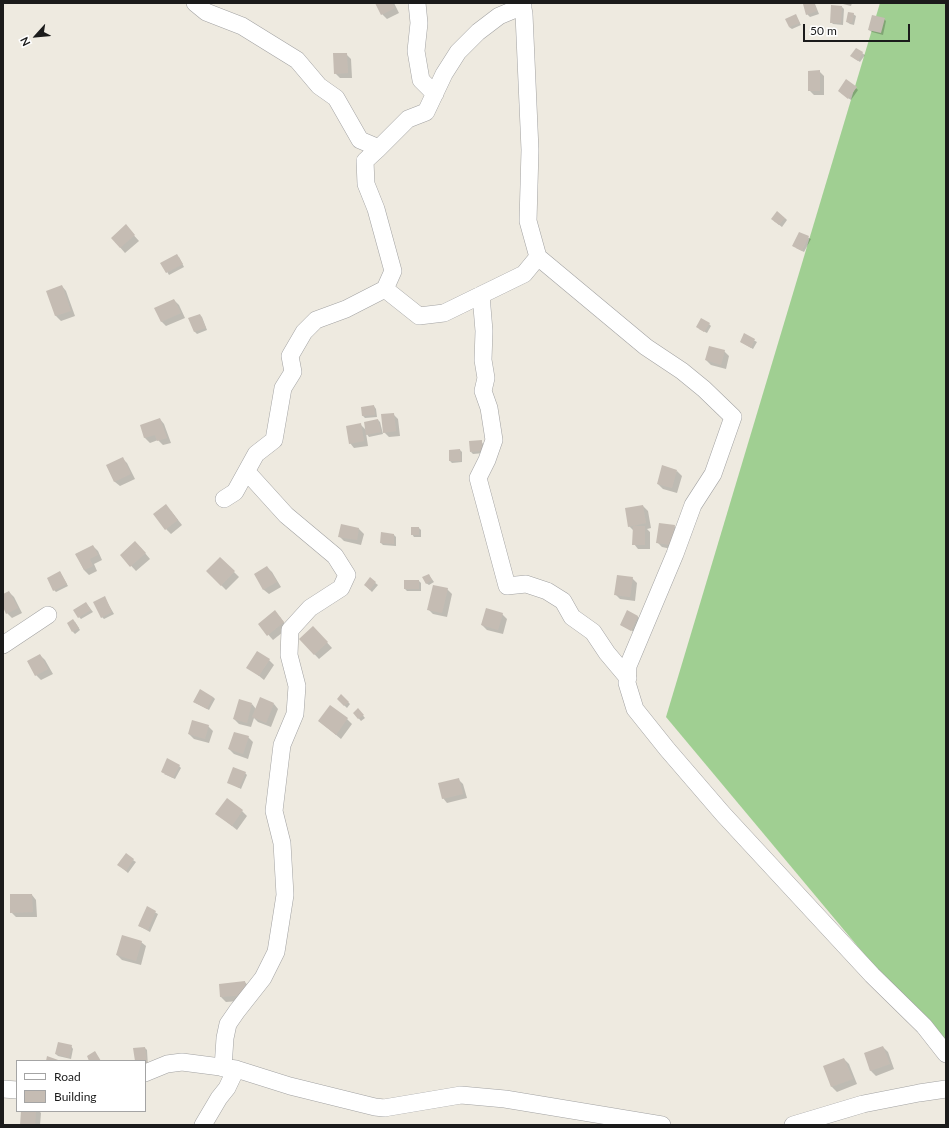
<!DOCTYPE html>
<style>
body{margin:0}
#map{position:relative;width:949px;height:1128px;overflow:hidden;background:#eeeae0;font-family:Lato,sans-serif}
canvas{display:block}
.frame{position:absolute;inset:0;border:4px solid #1b1b1b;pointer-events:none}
.legend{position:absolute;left:16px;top:1060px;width:130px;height:52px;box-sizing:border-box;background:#fff;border:1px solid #a4a4a4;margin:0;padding:5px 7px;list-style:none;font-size:12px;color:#1b1b1b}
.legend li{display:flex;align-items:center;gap:8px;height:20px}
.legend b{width:20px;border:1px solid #a4a4a4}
.north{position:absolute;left:16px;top:16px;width:40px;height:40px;-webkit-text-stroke:3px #fff;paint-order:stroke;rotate:243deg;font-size:11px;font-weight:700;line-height:16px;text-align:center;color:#1b1b1b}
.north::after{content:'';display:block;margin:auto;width:14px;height:18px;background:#1b1b1b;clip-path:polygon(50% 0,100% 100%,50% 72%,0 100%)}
.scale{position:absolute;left:803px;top:24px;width:107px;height:18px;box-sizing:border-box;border:2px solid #1b1b1b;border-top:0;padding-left:5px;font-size:12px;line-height:14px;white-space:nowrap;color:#1b1b1b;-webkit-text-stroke:3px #fff;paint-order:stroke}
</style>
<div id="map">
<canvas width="949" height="1128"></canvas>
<div class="frame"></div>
<ul class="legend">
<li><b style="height:5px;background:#fff"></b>Road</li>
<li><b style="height:11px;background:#c5bcb3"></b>Building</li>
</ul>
<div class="north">N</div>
<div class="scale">50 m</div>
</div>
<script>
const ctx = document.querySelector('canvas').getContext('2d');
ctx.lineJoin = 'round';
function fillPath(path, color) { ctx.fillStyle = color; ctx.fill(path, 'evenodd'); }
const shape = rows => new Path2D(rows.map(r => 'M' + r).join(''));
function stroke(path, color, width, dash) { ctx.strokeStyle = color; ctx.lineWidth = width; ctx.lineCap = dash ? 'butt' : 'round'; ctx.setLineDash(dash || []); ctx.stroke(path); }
fillPath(shape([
 [880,3,946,3,946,1052,666,717]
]), '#a0cf92');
fillPath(shape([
 [377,3,394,3,399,13,387,19,382,14],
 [809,3,815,4,819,14,810,17,807,14],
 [841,3,852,3,851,6,843,4],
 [842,7,844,9,843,25,833,24,831,22],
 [853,14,856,16,854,25,850,24,847,22],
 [796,16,801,25,792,29,789,27],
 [884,19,886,21,883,35,872,32,869,30],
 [862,53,865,55,860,62,854,58],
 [346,54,351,59,352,78,340,78,335,73],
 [819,71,824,76,824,95,814,95,809,90],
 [856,88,858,90,851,100,841,93],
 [785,218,787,220,782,227,774,221],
 [130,231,139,241,125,253,112,238],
 [800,233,811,239,804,252,796,248],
 [179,257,184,267,169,275,162,263],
 [62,286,66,291,75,316,61,321,56,316,48,291],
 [174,300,179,305,185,318,166,326,161,321],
 [200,315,202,317,207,330,197,334,195,332,190,319],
 [709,324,711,326,707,333,699,329],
 [744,335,757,342,753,349,741,342],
 [724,351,729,356,726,369,711,365,706,360],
 [374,406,376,409,377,417,365,418,363,416,362,408],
 [393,414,398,419,400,436,389,437,383,431],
 [160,419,164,424,171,443,163,445,158,440,150,443,145,438,141,426],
 [378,420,380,422,383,434,369,437,366,433,368,446,354,448,350,443,360,424,366,430],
 [481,441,483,444,484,453,473,454,471,452],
 [460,450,462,452,462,462,452,463,450,461],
 [122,458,127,463,135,479,120,486,115,482,107,466],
 [677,471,682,476,677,493,663,489,658,484],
 [643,506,648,511,651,528,647,529,650,532,650,549,638,549,634,544,634,531,629,526],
 [171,511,182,525,171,534,166,529],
 [674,526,679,531,676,550,662,547,657,542],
 [419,528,421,530,421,537,414,537,412,534],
 [359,529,364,534,361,545,344,541,339,536],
 [394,535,396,537,396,546,383,545,381,543],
 [93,546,98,551,102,560,94,564,97,571,89,575,84,570,76,554],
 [140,547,150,559,136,571,121,555],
 [220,558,239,577,226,590,207,571],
 [267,567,272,572,281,587,269,594,264,590,255,574],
 [60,572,68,586,56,592,54,590],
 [429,575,434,582,429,585,426,583],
 [632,578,637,583,635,601,620,599,615,594],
 [370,579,378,585,372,592,367,587],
 [405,581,419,581,421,583,421,591,407,591,405,589],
 [447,589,452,594,447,617,433,614,428,609],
 [9,592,14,597,22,613,12,618,7,613,3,605,3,595],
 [106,600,114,614,104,619,102,617],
 [86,603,93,612,81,619,79,617],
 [502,614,507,619,503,634,487,630,482,625],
 [637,616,640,619,634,632,621,625],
 [280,617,288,628,273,640,259,624],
 [75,622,80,630,75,634,73,632],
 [313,627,332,648,319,659,300,639],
 [40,655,45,660,53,674,41,680,36,675,28,662],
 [269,660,274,665,264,680,248,667],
 [341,695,350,704,347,708,338,699],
 [213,697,215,699,209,710,194,702],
 [252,704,256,709,274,704,278,709,271,727,258,722,254,718,251,727,239,724,234,719],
 [360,712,365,718,361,721,354,713],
 [347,719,352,724,341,739,319,721],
 [208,726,213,731,209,743,194,739,189,734],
 [248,737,253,742,248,759,234,754,229,749],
 [179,766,181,768,175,779,164,774],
 [245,773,247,775,241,789,228,782],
 [458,779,463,784,467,798,447,803,443,798],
 [242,811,247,816,237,830,217,814],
 [133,860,136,862,128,873,121,867],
 [32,895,36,900,37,917,16,917,11,912],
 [147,908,158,914,150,932,139,926],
 [141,942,146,946,141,965,122,960,117,955],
 [245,982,249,987,251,1000,226,1002,221,997,220,985],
 [71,1046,73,1049,71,1059,58,1056,56,1054],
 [883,1047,888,1052,894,1069,876,1076,871,1071,865,1053],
 [145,1048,147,1050,148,1067,145,1061,136,1061],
 [844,1059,849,1064,857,1084,837,1092,832,1087,824,1067],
 [22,1111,39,1111,41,1113,40,1125,21,1125]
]), '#0003');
fillPath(shape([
 [375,3,392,3,395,8,381,15],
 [806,3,814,3,817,11,806,15,803,4],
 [831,5,842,6,841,23,830,23],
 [848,12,854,13,852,23,846,22],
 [796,14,800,23,789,27,785,19],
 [872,15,885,18,881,33,868,30],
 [856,48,863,52,858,61,850,56],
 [333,53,347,53,348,73,334,74],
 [820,70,820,91,808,91,808,71],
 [846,79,857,87,848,99,838,91],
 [777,211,785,218,779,225,771,219],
 [126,224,135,235,120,248,111,238],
 [799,232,809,236,802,251,792,246],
 [177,254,183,264,166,273,160,263],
 [62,285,71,311,55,316,46,291],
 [174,299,181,313,161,322,154,308],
 [200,314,206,328,194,332,188,318],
 [701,318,710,323,704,332,696,327],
 [744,333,755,339,751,348,740,342],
 [709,346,725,350,721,365,705,360],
 [374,405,375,415,362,416,361,407],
 [394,413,396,431,383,433,381,414],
 [160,418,167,438,157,441,155,435,144,438,140,425],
 [378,419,381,432,366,435,364,422],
 [361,423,364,441,349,444,346,426],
 [482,440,482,451,470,452,469,441],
 [460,449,461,461,449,461,449,450],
 [123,457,131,474,114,482,106,465],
 [662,465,677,470,672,488,657,484],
 [166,504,178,520,165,530,153,514],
 [643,505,646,523,628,527,625,508],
 [659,523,675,525,671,545,656,543],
 [341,524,359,528,357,540,338,537],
 [633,526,645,526,645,545,632,545],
 [411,527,419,527,419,535,411,535],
 [381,532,394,534,394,544,380,543],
 [135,541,146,553,130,567,120,555],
 [93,545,98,555,90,559,93,566,84,570,75,554],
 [220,557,235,571,221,586,206,571],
 [267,566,277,582,263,590,254,574],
 [60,571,67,584,53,591,47,578],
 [429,574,432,580,426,584,422,577],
 [617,575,633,577,630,597,614,595],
 [370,577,376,582,370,590,364,585],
 [404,580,419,580,419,589,404,589],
 [433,585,448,588,442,613,427,610],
 [9,591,18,608,6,614,3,607,3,594],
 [105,596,112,612,101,618,93,602],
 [86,602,91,610,78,618,73,610],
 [486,608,503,613,498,630,481,625],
 [275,610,284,622,267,636,258,624],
 [627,610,638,616,631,631,620,625],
 [73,619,79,628,72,632,67,623],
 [313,626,328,642,314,655,299,639],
 [257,651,270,659,259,676,246,668],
 [40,654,48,669,35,676,27,661],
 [200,689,213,697,207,709,193,702],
 [341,694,349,702,344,706,337,699],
 [260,697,274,703,266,723,252,717],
 [239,699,252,703,247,723,233,719],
 [330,705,348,718,336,735,318,721],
 [358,708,364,715,358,719,353,713],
 [192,720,209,725,205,739,188,734],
 [234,732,249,736,243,754,228,749],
 [167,758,180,765,173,778,161,772],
 [233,767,246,772,239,788,227,783],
 [459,778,463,794,442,799,438,783],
 [227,798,243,810,232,826,215,814],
 [126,853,134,859,126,871,117,865],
 [10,894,32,894,33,912,10,913],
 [147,906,156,911,148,930,138,926],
 [122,935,142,941,136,961,116,955],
 [245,981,246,995,220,997,219,984],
 [58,1042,72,1045,69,1058,55,1054],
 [883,1046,890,1064,870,1071,864,1053],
 [145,1047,147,1065,145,1065,145,1061,135,1061,133,1048],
 [95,1051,101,1061,89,1061,87,1056],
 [47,1056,61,1061,46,1061],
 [844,1058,853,1079,831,1087,823,1066],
 [21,1111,36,1111,35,1125,20,1125]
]), '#c5bcb3');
const minor = shape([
 [195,3,206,12,242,26,297,60,319,86,336,98,360,140,379,148,365,161,366,184,376,209,393,271,385,289],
 [417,3,419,23,416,51,421,80,435,94],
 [522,3,524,14,530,150,528,221,538,257,646,347,682,371,704,389,733,417,713,474,693,505,675,554,628,666,627,683,635,709,667,749,723,814,872,975,924,1026,946,1054],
 [377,150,408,119,426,112,444,74,458,52,478,32,499,16,523,6],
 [481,295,484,331,483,360,486,378,483,391,489,408,494,440,487,460,478,478,507,586,526,584,547,591,563,601,572,617,593,632,607,653,628,678],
 [224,499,235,492,256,454,274,440,283,388,293,372,290,356,304,332,316,320,346,309,385,289,419,316,444,313,524,274,538,257],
 [3,645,48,615],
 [223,1068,225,1038,228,1024,237,1011,263,978,276,952,285,895,282,843,274,811,282,745,295,714,297,686,289,655,290,630,310,608,341,588,347,575,335,556,286,515,247,472],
 [145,1073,167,1064,182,1062,236,1069,290,1086,375,1107,384,1108,461,1095,505,1099,662,1125],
 [3,1089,17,1090],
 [203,1125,219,1098,227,1088,236,1069],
 [793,1125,863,1104,919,1093,946,1089]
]);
stroke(minor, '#a2a2a2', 18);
stroke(minor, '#fff', 17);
</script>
